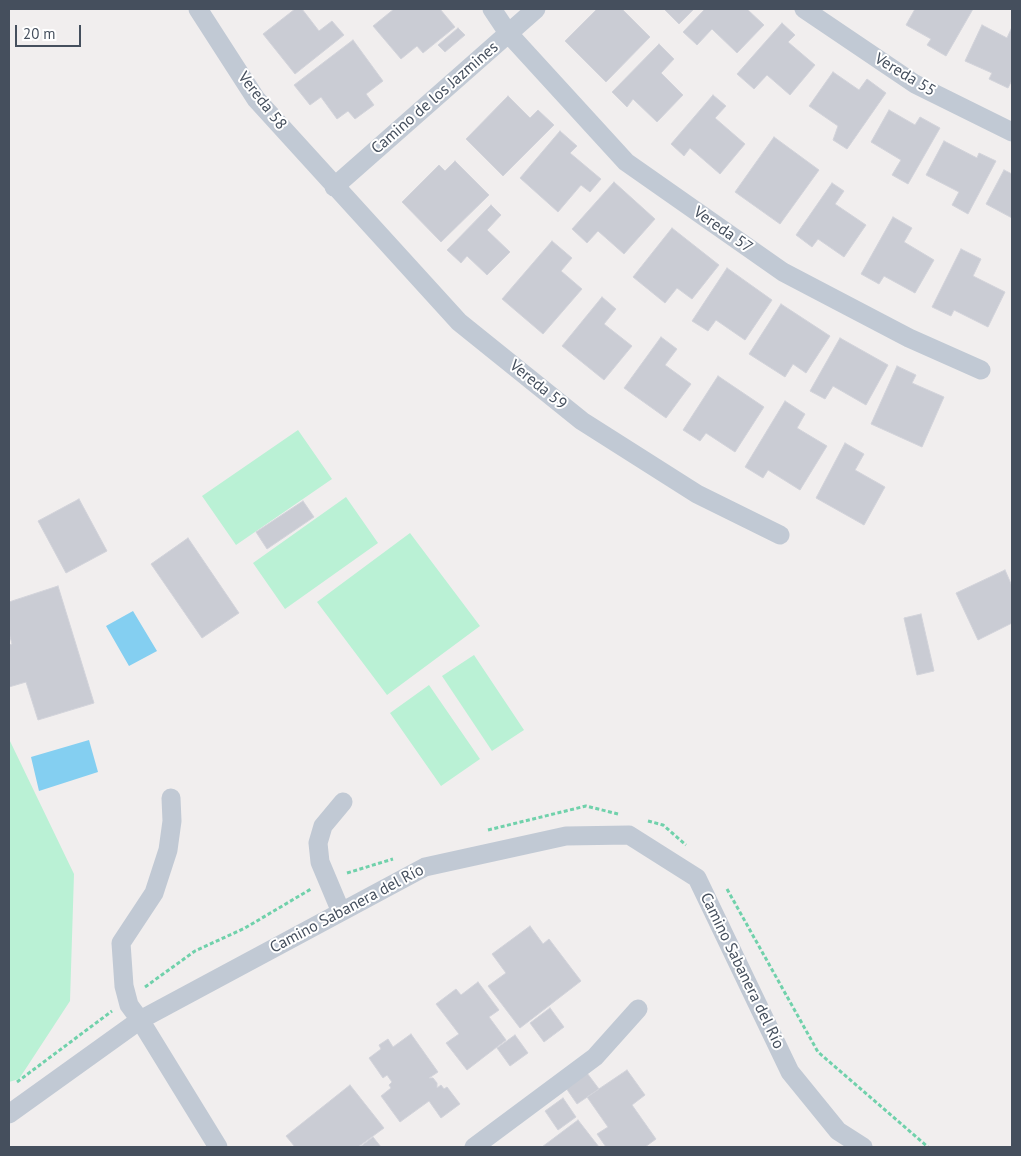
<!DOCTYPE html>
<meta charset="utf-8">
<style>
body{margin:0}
#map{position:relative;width:1021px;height:1156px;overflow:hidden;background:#f1eeee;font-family:"PT Sans",sans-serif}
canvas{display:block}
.frame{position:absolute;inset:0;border:10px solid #454f5d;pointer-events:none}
.scale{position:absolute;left:15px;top:25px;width:66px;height:22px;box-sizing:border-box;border:2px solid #454f5d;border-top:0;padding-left:6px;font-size:15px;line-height:18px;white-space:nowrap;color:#454f5d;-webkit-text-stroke:4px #fff;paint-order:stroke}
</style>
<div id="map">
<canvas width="1021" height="1156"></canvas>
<div class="frame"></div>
<div class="scale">20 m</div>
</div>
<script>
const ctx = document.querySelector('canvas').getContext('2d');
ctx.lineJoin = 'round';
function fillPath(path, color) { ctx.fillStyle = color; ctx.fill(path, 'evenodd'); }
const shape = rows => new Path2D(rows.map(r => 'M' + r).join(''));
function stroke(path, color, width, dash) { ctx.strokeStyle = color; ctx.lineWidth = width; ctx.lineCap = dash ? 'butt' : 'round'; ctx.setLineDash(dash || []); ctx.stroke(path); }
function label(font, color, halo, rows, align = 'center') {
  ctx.font = font + ' "PT Sans",sans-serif'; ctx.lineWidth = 4; ctx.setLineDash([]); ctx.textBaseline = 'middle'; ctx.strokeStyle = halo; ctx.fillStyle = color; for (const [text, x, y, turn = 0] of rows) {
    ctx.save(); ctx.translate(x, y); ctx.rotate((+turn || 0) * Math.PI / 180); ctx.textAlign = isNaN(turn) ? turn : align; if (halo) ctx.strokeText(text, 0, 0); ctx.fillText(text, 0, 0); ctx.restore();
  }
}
fillPath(shape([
 [298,430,332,479,236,545,202,496],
 [346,497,378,543,285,609,253,563],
 [410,533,480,626,387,695,317,602],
 [474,655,524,730,492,751,442,676],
 [429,685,480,759,441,786,390,713],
 [9,739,74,874,70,1001,19,1079,9,1082]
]), '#baf1d5');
fillPath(shape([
 [133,611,157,651,129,666,106,626],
 [89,740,98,772,39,791,31,757]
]), '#84cff1');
const building = shape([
 [295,9,302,9,319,31,332,21,344,35,295,74,263,34,295,9],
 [394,9,440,9,455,27,423,53,417,46,401,59,373,26,394,9],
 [597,9,622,9,650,37,606,82,565,41,597,9],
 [664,9,694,9,679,24,664,9],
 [705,9,747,9,764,25,737,53,712,29,697,45,683,32,705,9],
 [915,9,973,9,946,56,927,45,931,39,906,25,915,9],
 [782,23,795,35,788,42,815,65,790,95,767,75,754,89,737,74,782,23],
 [982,25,1007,38,1012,27,1012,80,1008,88,989,79,992,73,965,61,982,25],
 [458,28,465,35,445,52,438,45,458,28],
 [353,40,383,81,366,94,374,105,355,119,348,111,337,119,321,97,310,105,294,85,353,40],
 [659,44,674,59,661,73,683,95,657,122,633,99,627,107,612,92,659,44],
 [833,72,859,90,867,79,886,93,847,149,833,140,838,126,809,106,833,72],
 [713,95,726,106,715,118,745,144,720,174,690,148,684,156,671,144,713,95],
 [508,96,530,118,538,110,554,125,503,176,466,139,508,96],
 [889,110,915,125,920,117,940,128,908,184,892,175,901,160,871,142,889,110],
 [560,131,577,146,570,153,601,179,590,192,581,185,558,212,520,178,560,131],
 [774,137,819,170,780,224,735,192,774,137],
 [944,141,977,158,979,153,996,161,968,214,952,205,959,192,926,175,944,141],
 [455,161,489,195,441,242,402,202,439,165,445,171,455,161],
 [1004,170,1012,174,1012,218,986,204,1004,170],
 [614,182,655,219,624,254,598,231,587,243,572,229,614,182],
 [832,183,844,191,835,204,866,225,844,257,818,239,812,247,796,235,832,183],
 [491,205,501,215,487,230,510,252,487,275,467,256,461,263,447,250,491,205],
 [893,217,912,228,904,242,934,260,915,293,884,276,879,284,861,274,893,217],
 [672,228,719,265,692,299,677,288,665,303,633,277,672,228],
 [552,241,572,258,561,271,582,289,543,334,502,299,552,241],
 [961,249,981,259,973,276,1005,292,988,327,954,310,951,316,932,307,961,249],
 [727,268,772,300,745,340,716,320,708,331,692,321,727,268],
 [602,297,616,309,604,324,632,346,604,380,562,346,602,297],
 [781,304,830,336,806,373,793,364,785,377,749,354,781,304],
 [661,337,677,349,665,365,691,384,666,418,624,388,661,337],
 [840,338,888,365,866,405,833,386,825,399,810,391,840,338],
 [897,366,916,375,912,383,944,397,922,447,871,424,897,366],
 [718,376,764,407,735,452,706,433,700,441,683,430,718,376],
 [785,401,805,414,797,428,827,446,800,490,768,470,763,478,745,467,785,401],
 [845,443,864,454,855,470,885,487,864,525,816,498,845,443],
 [79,499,107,551,66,573,38,521,79,499],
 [303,501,314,517,267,549,256,532,303,501],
 [188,538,239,613,202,638,151,564,188,538],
 [1005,570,1012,586,1012,623,978,640,956,593,1005,570],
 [58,586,94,703,38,720,26,682,9,687,9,645,12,644,9,633,9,602,58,586],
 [921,614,934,671,917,675,904,618,921,614],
 [530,926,543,944,549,939,581,981,520,1028,488,986,506,973,492,954,530,926],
 [478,982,499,1010,489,1017,506,1040,467,1070,446,1043,459,1034,436,1004,456,989,461,995,478,982],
 [550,1008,564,1027,544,1042,530,1023,550,1008],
 [411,1034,438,1072,429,1078,433,1078,437,1083,437,1088,441,1085,444,1089,447,1087,460,1104,441,1118,429,1101,400,1122,381,1096,391,1088,389,1085,392,1082,387,1075,383,1078,369,1058,381,1049,379,1045,388,1039,393,1047,411,1034],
 [515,1035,528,1053,510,1066,497,1048,515,1035],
 [627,1070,645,1095,632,1105,656,1139,645,1147,606,1147,597,1134,608,1127,587,1097,627,1070],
 [587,1073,599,1089,577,1104,566,1088,587,1073],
 [350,1085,384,1128,358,1147,295,1147,286,1136,350,1085],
 [563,1098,576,1117,558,1130,545,1111,563,1098],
 [578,1120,599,1147,542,1147,578,1120],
 [373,1137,381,1147,360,1147,373,1137]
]);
fillPath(building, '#caccd4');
stroke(building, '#d2d3da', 1);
stroke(shape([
 [648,821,663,825,686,845],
 [488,830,586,806,618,814],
 [347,873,393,859],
 [727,889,818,1052,928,1147],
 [145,987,195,951,245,928,311,889],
 [17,1082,112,1011]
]), '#70d1ab', 3, [4, 2.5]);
stroke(shape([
 [198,9,256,99,459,322,582,421,697,494,780,535],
 [492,9,508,33,626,162,783,272,909,338,981,370],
 [804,9,915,84,1012,132],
 [334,187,536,9],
 [171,798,172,821,168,850,154,893,121,943,124,986,129,1005,140,1020,218,1147],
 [341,912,320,862,318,843,323,826,343,802],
 [9,1114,140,1020,425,867,566,836,629,835,697,878,790,1072,838,1131,863,1147],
 [474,1147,595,1057,638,1009]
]), '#c1c9d4', 19);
label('16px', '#454f5d', '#fff', [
 ["Vereda 55",905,75,31],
 ["Camino de los Jazmines",435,98,-41],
 ["Vereda 58",262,101,52],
 ["Vereda 57",723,230,35],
 ["Vereda 59",538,385,39],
 ["Camino Sabanera del Río",347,909,-28],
 ["Camino Sabanera del Río",742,971,64]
]);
</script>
